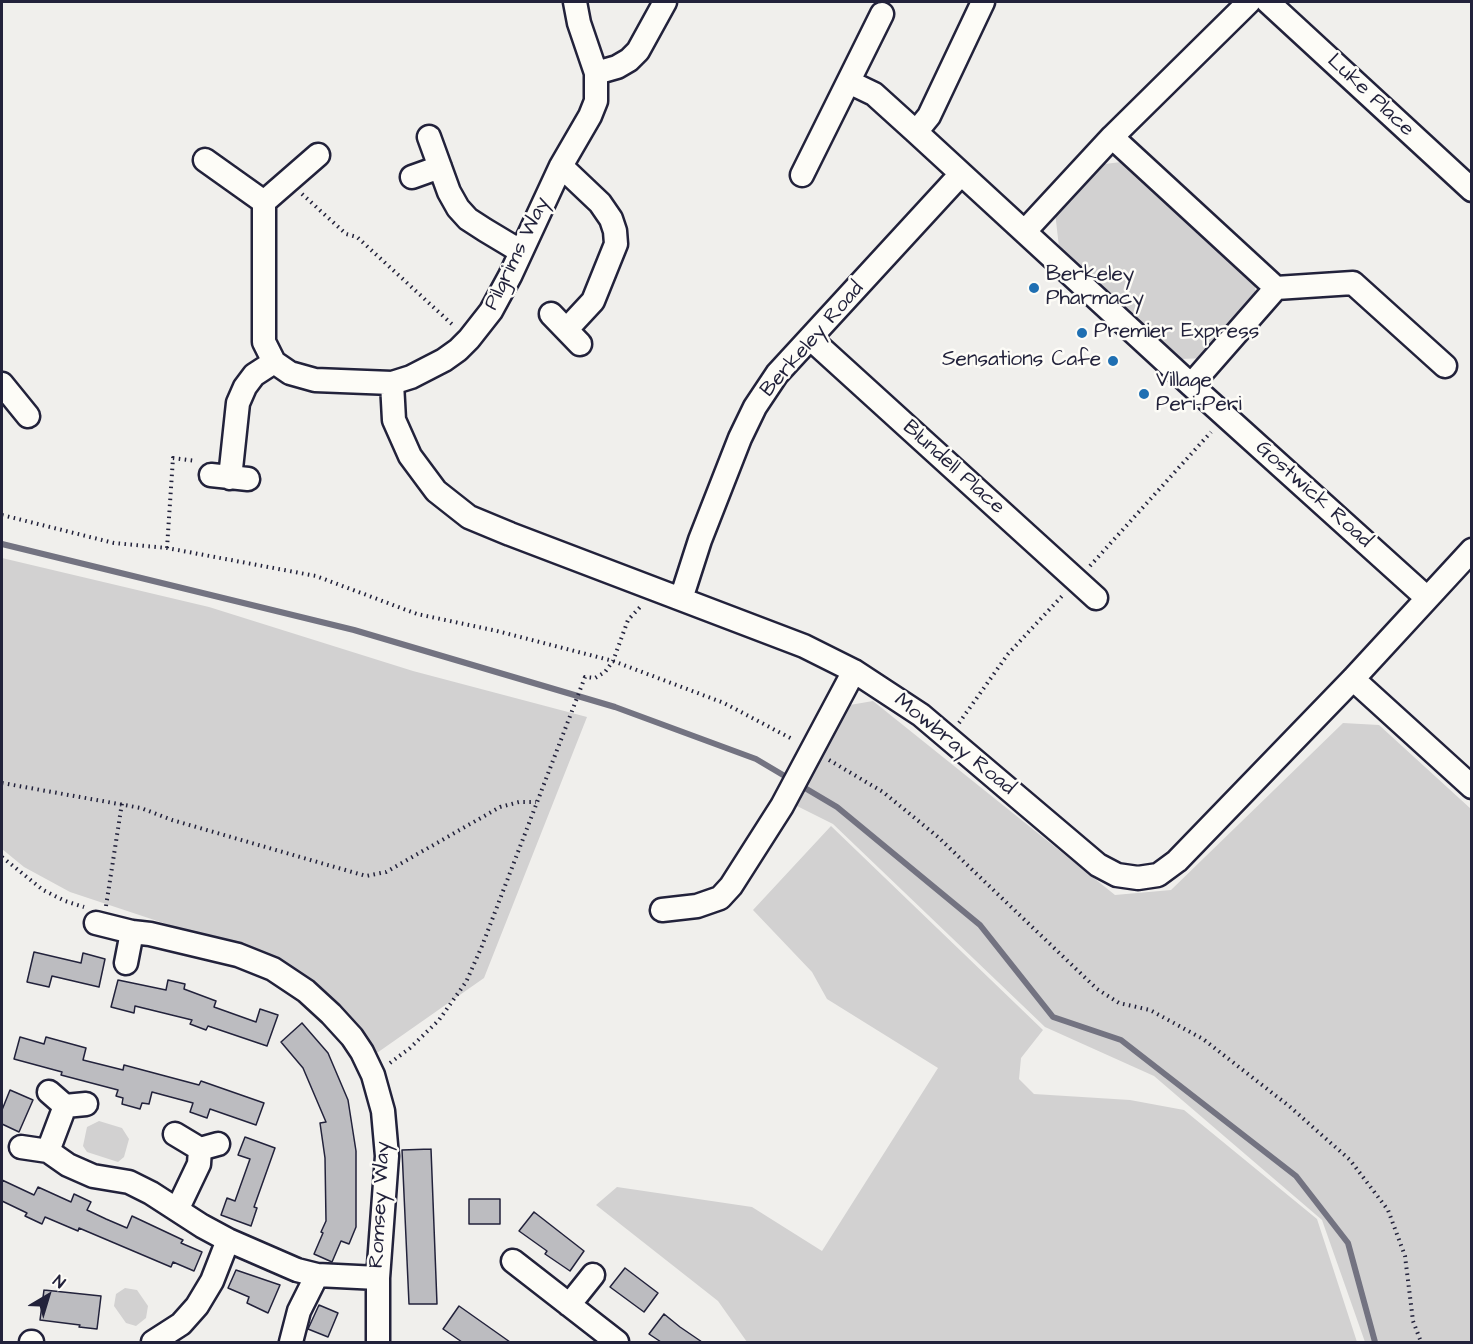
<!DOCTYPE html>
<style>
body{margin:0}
#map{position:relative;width:1473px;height:1344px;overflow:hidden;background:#f0efec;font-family:"Architects Daughter",sans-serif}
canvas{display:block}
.frame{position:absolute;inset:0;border:3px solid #22223b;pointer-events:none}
.north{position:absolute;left:18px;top:1266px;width:60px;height:60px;-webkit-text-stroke:4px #fdfcf7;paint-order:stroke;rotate:38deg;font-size:16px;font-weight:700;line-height:24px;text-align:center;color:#22223b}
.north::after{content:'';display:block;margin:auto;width:21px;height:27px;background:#22223b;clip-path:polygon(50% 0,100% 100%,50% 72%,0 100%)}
</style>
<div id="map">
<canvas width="1473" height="1344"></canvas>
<div class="frame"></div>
<div class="north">N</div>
</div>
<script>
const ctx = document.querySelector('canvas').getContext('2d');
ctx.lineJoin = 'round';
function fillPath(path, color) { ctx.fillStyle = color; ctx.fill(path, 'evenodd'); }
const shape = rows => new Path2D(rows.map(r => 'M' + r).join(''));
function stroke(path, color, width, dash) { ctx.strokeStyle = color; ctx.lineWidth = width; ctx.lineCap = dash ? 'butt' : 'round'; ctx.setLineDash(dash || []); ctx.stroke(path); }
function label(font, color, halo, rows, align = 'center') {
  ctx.font = font + ' "Architects Daughter",sans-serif'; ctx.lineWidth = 5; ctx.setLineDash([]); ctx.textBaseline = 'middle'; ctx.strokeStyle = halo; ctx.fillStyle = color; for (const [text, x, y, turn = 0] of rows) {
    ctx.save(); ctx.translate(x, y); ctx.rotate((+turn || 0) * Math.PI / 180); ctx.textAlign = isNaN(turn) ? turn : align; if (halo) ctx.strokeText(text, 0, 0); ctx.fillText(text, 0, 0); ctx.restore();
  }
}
fillPath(shape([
 [1129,161,1253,274,1257,301,1208,358,1180,359,1059,247,1055,212,1097,165],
 [2,558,209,607,413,671,587,717,484,978,374,1055,338,1004,290,965,70,892,24,867,2,849],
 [873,701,1115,895,1171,890,1343,723,1379,725,1471,809,1471,1342,1365,1342,1322,1220,1154,1076,1045,1027,833,824,795,805,844,706],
 [831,826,1043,1030,1021,1058,1019,1079,1034,1094,1130,1100,1184,1110,1317,1219,1357,1342,747,1342,718,1301,596,1205,617,1187,752,1207,822,1251,938,1068,827,999,812,972,753,910],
 [99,1121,122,1128,129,1139,124,1157,118,1162,87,1152,83,1146,87,1127],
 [125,1288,137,1290,148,1306,146,1318,136,1326,126,1323,114,1306,116,1294]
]), '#d2d1d1');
stroke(shape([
 [2,544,354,630,615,707,756,759,837,807,980,925,1053,1017,1121,1040,1296,1176,1348,1243,1375,1342]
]), '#737381', 6);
const building = shape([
 [34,952,81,963,83,953,105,959,99,987,52,976,49,987,27,982,34,952],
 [118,980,166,990,168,980,185,984,184,989,216,1001,214,1007,256,1022,260,1009,278,1015,267,1046,208,1026,206,1030,190,1024,192,1020,135,1006,134,1013,111,1007,118,980],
 [302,1023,328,1053,348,1100,356,1151,356,1227,349,1244,341,1241,332,1262,314,1254,323,1233,321,1232,326,1221,325,1158,320,1123,326,1122,303,1068,281,1042,302,1023],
 [20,1037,44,1044,46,1037,86,1048,83,1060,123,1070,124,1065,199,1085,201,1081,264,1103,256,1125,210,1109,207,1118,190,1112,193,1103,152,1092,149,1104,142,1103,140,1109,122,1104,123,1098,116,1096,118,1090,61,1075,62,1072,14,1059,20,1037],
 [10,1090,33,1100,19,1132,2,1124,2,1110,10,1090],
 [245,1137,275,1148,254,1207,257,1208,251,1226,221,1215,227,1198,235,1201,250,1159,238,1155,245,1137],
 [431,1149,437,1304,409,1304,402,1150,431,1149],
 [2,1180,34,1195,38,1187,71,1202,74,1194,91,1202,87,1210,106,1219,127,1228,132,1216,183,1240,181,1243,202,1252,194,1271,173,1262,171,1267,79,1228,78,1231,45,1217,42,1224,25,1216,27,1213,2,1201,2,1180],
 [469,1199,500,1199,500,1224,469,1224,469,1199],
 [534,1212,584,1251,570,1271,545,1254,547,1251,519,1231,534,1212],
 [625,1268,658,1293,644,1312,610,1287,625,1268],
 [236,1270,280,1285,268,1313,247,1303,249,1297,228,1288,236,1270],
 [44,1290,101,1296,97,1329,79,1327,80,1325,40,1320,44,1290],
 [319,1305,338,1313,328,1337,308,1329,319,1305],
 [459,1306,510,1342,462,1342,443,1329,459,1306],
 [664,1314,680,1327,702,1342,661,1342,649,1334,664,1314]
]);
fillPath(building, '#bcbcc0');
stroke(building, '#22223b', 1.5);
const minor = shape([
 [1268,2,1472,190],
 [596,73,617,67,629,60,638,51,665,2],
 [849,82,874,94,916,132,1191,385,1427,598],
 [916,132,929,116,983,2],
 [429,137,449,192,458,208,468,219,485,230,520,251],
 [1112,137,1276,288,1191,385],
 [318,155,264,202,264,342,274,362,290,373,315,380,392,383,411,377,444,360,458,350,469,339,491,311,510,276,561,166,590,116,596,101,596,73,579,23,575,2],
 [205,160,264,202],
 [561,166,600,203,611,219,615,231,616,244,593,301,567,329],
 [802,175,882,14],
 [412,177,440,167],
 [1025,231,1112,137,1249,2],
 [1276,288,1353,283,1445,366],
 [551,314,580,344],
 [811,339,1096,598],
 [392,383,394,420,410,456,436,491,469,517,510,534,804,646,854,671,921,715,1098,865,1117,875,1138,878,1158,875,1177,861,1353,679,1472,550],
 [2,384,28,416],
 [211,475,248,479],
 [230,478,238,403,245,387,254,375,274,362],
 [681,599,700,540,740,438,755,407,777,374,961,174],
 [1353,679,1472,787],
 [662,910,697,906,720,898,731,886,782,806,854,671],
 [96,923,132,932,150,934,238,955,273,969,306,991,331,1014,352,1037,362,1052,373,1075,383,1111,387,1156,378,1278,378,1342],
 [126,963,132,932],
 [49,1092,65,1106,86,1104],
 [175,1134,200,1149,218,1144],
 [21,1147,48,1151,68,1165,93,1176,129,1182,151,1193,202,1226,228,1240,297,1270,317,1275,378,1278],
 [48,1151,65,1106],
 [178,1208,199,1164,200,1149],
 [513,1261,617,1342],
 [569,1305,593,1275],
 [31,1342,32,1342],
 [153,1342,181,1324,197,1306,212,1281,228,1240],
 [291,1342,299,1311,317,1275]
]);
stroke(minor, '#22223b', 27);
stroke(shape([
 [302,194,346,234,357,237,454,326],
 [2,515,114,543,167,548,316,576,417,614,497,631,613,661,724,703,794,740],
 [167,548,173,458,196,461],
 [1090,566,1211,432],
 [959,723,1008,654,1062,596],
 [829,760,883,792,938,837,1097,989,1119,1003,1150,1010,1203,1039,1289,1106,1350,1160,1388,1210,1405,1256,1413,1321,1421,1342],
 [2,783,141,808,172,820,366,876,386,872,500,807,519,802,536,802],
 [2,857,43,890,65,901,84,907],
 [106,906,122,803],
 [390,1063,410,1048,439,1020,466,982,482,946,585,677,595,678,605,672,613,661,628,620,641,606]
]), '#22223b', 4, [1.5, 4.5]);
stroke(minor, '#fdfcf7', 22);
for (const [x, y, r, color] of [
 [1034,288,6,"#1f6fb2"],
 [1082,333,6,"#1f6fb2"],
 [1113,361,6,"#1f6fb2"],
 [1144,394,6,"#1f6fb2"]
]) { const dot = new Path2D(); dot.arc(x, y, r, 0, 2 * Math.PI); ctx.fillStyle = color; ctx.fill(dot); stroke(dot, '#fdfcf7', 2); }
label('21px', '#22223b', '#fdfcf7', [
 ["Luke Place",1370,96,43],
 ["Pilgrims Way",518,254,-64],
 ["Berkeley Road",813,340,-49],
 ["Blundell Place",953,468,42],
 ["Gostwick Road",1313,495,42],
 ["Mowbray Road",954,745,39],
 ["Romsey Way",381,1205,-87]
]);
label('21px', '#22223b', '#fdfcf7', [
 ["Berkeley",1046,276],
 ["Pharmacy",1046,300],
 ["Premier Express",1094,333],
 ["Sensations Cafe",1101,361,"right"],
 ["Village",1156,382],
 ["Peri-Peri",1156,406]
], 'left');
</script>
